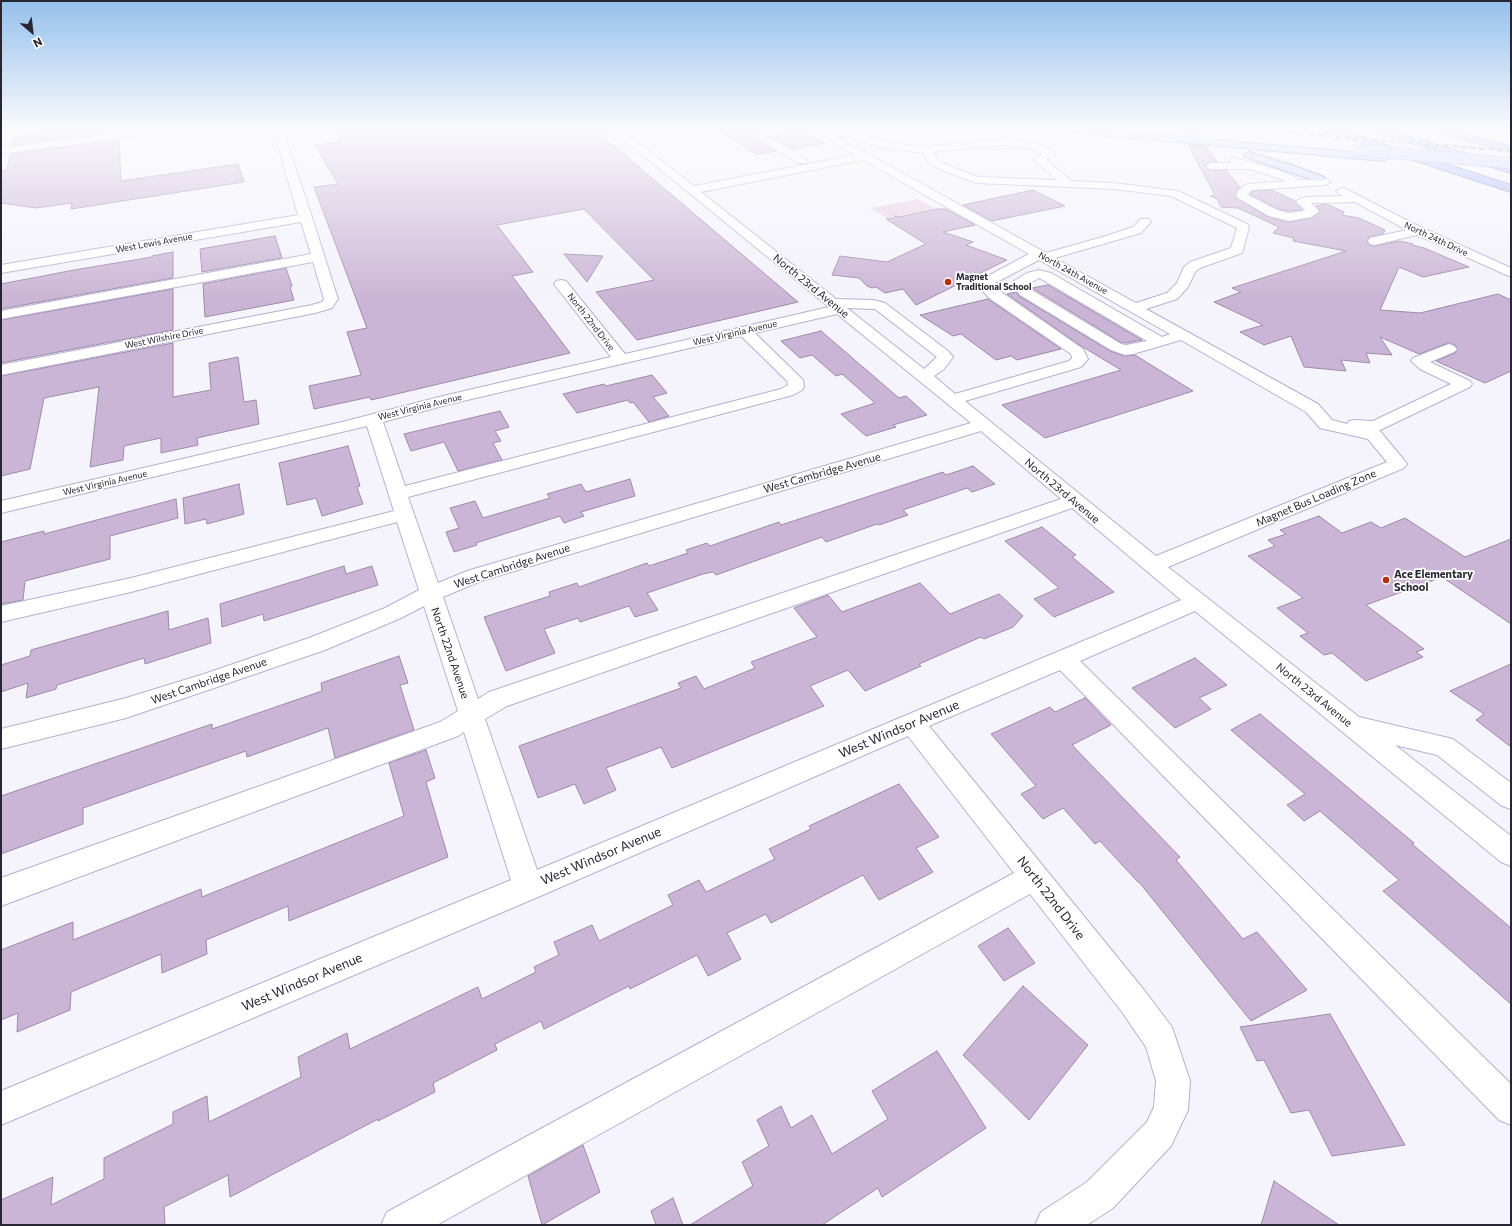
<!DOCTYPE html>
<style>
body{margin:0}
#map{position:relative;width:1512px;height:1226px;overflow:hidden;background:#f5f3fb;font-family:Commissioner,sans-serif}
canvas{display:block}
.frame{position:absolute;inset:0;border:2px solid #292633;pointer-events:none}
.north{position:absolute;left:12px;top:12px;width:40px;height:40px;-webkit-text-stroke:3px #fff;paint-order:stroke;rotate:152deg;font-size:11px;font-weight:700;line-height:16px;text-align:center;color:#292633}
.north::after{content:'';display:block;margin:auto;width:14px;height:18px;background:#292633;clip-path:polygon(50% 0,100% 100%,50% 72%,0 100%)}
</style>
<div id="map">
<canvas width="1512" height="1226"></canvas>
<div class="frame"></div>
<div class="north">N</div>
</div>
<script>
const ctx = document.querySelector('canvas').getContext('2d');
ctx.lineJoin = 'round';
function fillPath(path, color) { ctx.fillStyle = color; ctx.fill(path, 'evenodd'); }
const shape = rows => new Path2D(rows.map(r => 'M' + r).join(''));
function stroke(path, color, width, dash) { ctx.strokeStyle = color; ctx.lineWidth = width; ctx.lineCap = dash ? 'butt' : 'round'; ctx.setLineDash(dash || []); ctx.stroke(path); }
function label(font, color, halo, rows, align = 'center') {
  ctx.font = font + ' Commissioner,sans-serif'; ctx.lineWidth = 3.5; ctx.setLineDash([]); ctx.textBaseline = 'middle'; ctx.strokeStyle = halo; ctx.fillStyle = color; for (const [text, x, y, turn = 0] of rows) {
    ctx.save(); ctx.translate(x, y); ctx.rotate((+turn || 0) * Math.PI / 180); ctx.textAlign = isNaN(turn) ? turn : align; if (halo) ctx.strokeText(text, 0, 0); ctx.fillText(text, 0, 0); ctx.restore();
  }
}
fillPath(shape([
 [918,199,935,209,887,218,871,208]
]), '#eacfe3');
const building = shape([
 [65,128,119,128,119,131,12,145,13,137,66,130,65,128],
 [335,128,396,128,400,133,443,128,593,128,798,302,637,340,596,292,654,280,584,209,497,225,533,272,512,276,570,353,371,400,370,397,314,409,309,386,361,375,347,332,367,328,314,187,338,184,315,145,341,141,335,128],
 [716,128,775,128,761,130,753,136,776,151,757,155,716,128],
 [1186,128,1188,128,1196,137,1184,136,1181,131,1186,128],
 [802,130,825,143,791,149,770,137,797,132,802,130],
 [119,140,121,181,238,164,244,182,71,209,72,203,36,208,1,203,1,170,7,170,10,154,119,140],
 [1188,145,1205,146,1218,162,1210,162,1205,165,1205,167,1211,170,1226,170,1240,187,1237,190,1235,197,1268,217,1289,222,1311,218,1320,211,1316,206,1327,204,1344,212,1342,215,1359,218,1385,230,1383,234,1369,237,1367,242,1370,245,1374,246,1400,241,1413,244,1412,245,1424,248,1469,267,1423,277,1399,267,1380,310,1420,313,1498,294,1511,300,1511,371,1485,383,1436,361,1455,353,1458,349,1455,345,1448,343,1419,354,1380,337,1392,355,1366,353,1370,363,1341,360,1346,371,1304,367,1291,336,1264,345,1240,332,1263,325,1214,302,1241,292,1232,288,1346,251,1293,241,1294,238,1273,233,1279,227,1238,208,1221,207,1217,199,1210,196,1215,195,1188,145],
 [1033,190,1065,206,992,221,963,205,1033,190],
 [1272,190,1295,201,1302,210,1289,211,1278,209,1250,194,1253,191,1272,190],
 [937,209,946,209,975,225,943,232,973,242,966,245,1007,260,916,305,903,289,885,293,876,287,872,288,867,286,859,278,832,275,840,256,887,262,926,244,886,219,894,218,895,216,899,217,937,209],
 [275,236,282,258,202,272,200,249,275,236],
 [173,252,173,278,1,309,1,284,74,270,152,257,152,256,173,252],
 [564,254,603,256,587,282,564,254],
 [286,268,292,286,290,287,294,300,205,317,203,284,286,268],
 [1048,285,1142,340,1126,343,1122,343,1032,288,1048,285],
 [173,289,173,330,1,363,1,320,173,289],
 [1016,292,1019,296,1110,351,1124,356,1135,355,1193,391,1045,438,1002,405,1121,370,1078,344,1007,294,1016,292],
 [988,299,1061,349,1017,360,1011,356,996,360,961,334,953,336,920,315,988,299],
 [821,331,899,398,906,396,927,415,893,425,896,427,866,436,841,414,875,403,842,374,836,376,812,355,800,358,781,341,821,331],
 [173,343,173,397,211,390,209,363,238,357,244,402,256,400,259,424,197,438,198,445,161,453,161,438,124,446,123,460,90,467,99,387,44,398,30,469,1,476,1,376,173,343],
 [652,375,667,393,653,397,669,416,649,422,633,402,630,403,628,400,577,413,563,394,604,384,606,386,652,375],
 [500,411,509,427,495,431,501,441,493,443,502,460,458,471,444,442,411,451,404,434,500,411],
 [348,446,360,486,357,487,363,504,322,516,316,498,287,505,279,463,348,446],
 [973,466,995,484,972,492,967,488,903,510,908,515,879,525,877,524,826,542,822,537,716,575,713,572,703,574,647,593,658,610,635,617,629,606,580,622,578,618,544,629,555,653,506,671,484,617,550,596,549,592,577,583,579,587,647,563,649,566,688,553,686,550,707,543,710,546,779,522,781,525,943,472,946,475,973,466],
 [630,479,635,496,581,512,584,516,564,523,560,516,476,543,477,545,454,552,446,532,459,528,450,508,475,501,483,518,550,498,547,494,581,484,586,492,630,479],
 [239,484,244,514,207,524,206,519,185,524,183,498,239,484],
 [176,499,178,518,110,536,110,559,25,581,23,600,1,604,1,542,44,531,44,534,176,499],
 [1319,516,1342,533,1371,522,1381,528,1405,518,1465,557,1511,539,1511,624,1442,577,1366,605,1424,649,1416,652,1423,657,1366,681,1332,653,1324,655,1300,636,1308,633,1277,608,1303,598,1248,556,1275,546,1268,540,1286,534,1280,530,1319,516],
 [1042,527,1076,555,1072,557,1114,592,1054,617,1034,599,1059,588,1005,541,1042,527],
 [344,566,346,574,372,566,378,585,264,621,263,614,222,627,220,604,344,566],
 [920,583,950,614,999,594,1023,616,1013,627,984,639,981,637,919,664,921,666,865,691,848,670,810,686,824,706,672,768,661,747,606,768,616,790,584,804,575,784,538,798,519,746,681,688,678,683,696,676,704,689,755,668,751,662,817,637,794,608,828,595,842,612,920,583],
 [168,611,169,630,208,618,211,643,145,664,144,658,57,685,56,689,26,698,28,683,1,692,1,665,30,656,31,650,168,611],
 [399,656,408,683,400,685,414,730,335,758,328,728,247,757,246,751,83,808,83,824,1,854,1,796,212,724,212,729,322,691,321,683,399,656],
 [1195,658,1227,685,1199,698,1211,709,1175,728,1132,688,1195,658],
 [1511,664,1511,747,1476,720,1484,714,1450,691,1511,664],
 [1085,698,1111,725,1072,745,1180,857,1176,860,1243,939,1257,932,1307,990,1251,1021,1139,882,1138,882,1100,841,1095,844,1063,808,1043,819,1021,794,1036,786,991,734,1050,707,1055,712,1085,698],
 [1260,714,1414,843,1412,844,1511,928,1511,1004,1383,891,1399,880,1320,811,1304,821,1287,805,1305,794,1231,730,1260,714],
 [426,750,435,778,426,782,448,857,289,921,288,906,206,940,207,954,162,973,161,954,71,992,70,1010,17,1032,18,1013,1,1020,1,950,73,922,73,940,201,889,202,897,404,816,389,763,426,750],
 [899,784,939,837,916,848,933,872,879,900,863,875,771,923,766,914,727,933,741,959,708,976,697,955,630,989,629,986,544,1029,541,1021,495,1044,497,1050,433,1083,435,1092,378,1121,378,1119,230,1197,228,1175,164,1207,165,1225,1,1225,1,1200,53,1177,51,1205,104,1179,104,1158,173,1124,173,1112,207,1096,209,1122,301,1077,298,1057,347,1033,350,1049,478,987,482,999,536,972,534,967,559,955,554,942,592,925,599,941,673,905,668,895,699,880,706,892,775,859,769,849,811,829,809,826,899,784],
 [1008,928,1035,963,1004,981,978,946,1008,928],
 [1023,986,1088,1045,1029,1120,963,1055,1023,986],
 [1330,1014,1405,1145,1332,1156,1309,1110,1291,1113,1264,1060,1257,1061,1240,1027,1330,1014],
 [937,1051,986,1128,882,1197,878,1188,822,1225,690,1225,753,1186,742,1162,769,1146,757,1120,781,1106,791,1128,812,1115,832,1154,888,1119,872,1091,937,1051],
 [583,1145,600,1192,542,1225,528,1176,583,1145],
 [1274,1181,1339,1225,1261,1225,1274,1181],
 [673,1198,683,1225,656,1225,651,1211,673,1198]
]);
fillPath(building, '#cbb5d6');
stroke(building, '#9d8aa7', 1);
const minor = shape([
 [156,128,179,128,174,131,1,154,1,148,156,128],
 [273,128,282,128,312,217,338,299,332,308,315,313,1,375,1,365,312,305,322,302,324,299,313,262,1,319,1,311,311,254,301,222,1,273,1,265,298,215,273,128],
 [611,128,620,128,694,186,855,155,809,128,820,128,866,153,871,154,872,156,1046,253,1106,236,1133,227,1141,219,1149,219,1151,222,1141,233,1055,258,1136,303,1167,293,1177,283,1184,267,1190,262,1231,248,1237,228,1171,196,1114,189,976,183,932,166,922,153,887,148,841,136,839,134,844,131,887,142,925,147,1003,139,1036,143,1054,152,1055,154,1054,156,1046,160,1072,181,1114,183,1178,191,1247,224,1249,227,1243,250,1242,253,1200,268,1195,272,1188,287,1177,299,1146,309,1318,404,1332,420,1347,424,1349,421,1355,420,1373,421,1451,384,1420,369,1411,361,1413,358,1444,346,1449,344,1454,346,1457,349,1454,352,1430,362,1470,381,1472,384,1470,387,1378,431,1380,431,1404,460,1407,464,1404,468,1168,567,1359,717,1453,739,1511,783,1511,809,1502,806,1437,755,1395,745,1511,836,1511,866,1501,862,1195,611,1080,661,1511,1084,1511,1125,1499,1120,1060,670,929,726,1144,990,1172,1027,1190,1081,1188,1110,1171,1146,1113,1208,1087,1225,1035,1225,1041,1212,1087,1182,1147,1122,1154,1107,1156,1081,1146,1047,1122,1012,1030,894,437,1225,381,1225,387,1212,1014,873,908,736,538,897,1,1125,1,1091,511,880,464,732,458,736,1,906,1,878,440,722,458,711,424,606,401,618,325,650,220,686,126,718,1,749,1,729,126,698,204,674,309,638,385,608,419,590,397,522,131,592,1,622,1,606,131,578,394,511,367,426,1,513,1,501,342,422,447,395,611,357,554,284,556,281,561,280,566,281,625,354,829,307,612,130,611,128],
 [1003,145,1033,149,1042,154,1034,160,1057,180,978,177,940,162,932,152,1003,145],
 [863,160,1029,254,984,278,980,288,989,298,1071,354,1072,358,1069,361,955,394,934,376,944,369,953,357,948,351,885,303,873,300,836,299,701,192,863,160],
 [1039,260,1170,334,1162,337,1051,273,1039,270,1027,273,1014,281,1012,284,1020,295,1111,350,1125,355,1133,354,1181,340,1306,412,1320,428,1368,439,1387,462,1156,556,965,401,1081,367,1088,359,1083,349,994,287,995,283,1039,260],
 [1039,278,1041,279,1147,341,1126,345,1121,344,1030,289,1027,285,1039,278],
 [847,308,875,309,937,357,924,369,847,308],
 [837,314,971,423,467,571,438,583,408,497,793,395,802,390,804,387,803,380,755,333,837,314],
 [741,336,787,381,788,385,781,389,746,398,405,486,383,422,450,404,741,336],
 [981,431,1061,499,489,692,478,699,443,597,481,581,981,431],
 [1072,508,1181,600,537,870,485,719,507,706,1072,508],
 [782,128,802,128,797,131,766,136,806,159,807,161,806,163,798,163,754,136,762,131,782,128],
 [1235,158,1278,170,1297,178,1298,180,1325,179,1331,182,1325,185,1252,190,1249,193,1248,195,1277,210,1289,213,1304,211,1305,210,1296,202,1298,200,1306,197,1343,196,1336,191,1342,188,1346,189,1412,223,1511,268,1511,277,1417,235,1374,245,1370,244,1368,241,1370,238,1407,230,1355,202,1311,203,1319,211,1317,213,1311,217,1289,221,1269,216,1238,198,1236,196,1238,191,1245,185,1249,184,1286,181,1251,169,1211,169,1206,166,1211,163,1231,163,1230,161,1231,159,1235,158]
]);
const major = shape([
 [1052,128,1083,128,1384,155,1389,158,1384,161,1057,131,1052,128],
 [1249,152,1292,165,1324,177,1325,179,1324,181,1316,181,1245,157,1244,155,1249,152]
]);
const highway = shape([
 [1321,128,1333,128,1511,185,1511,192,1322,130,1321,128],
 [1376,128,1382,128,1511,167,1511,173,1376,132,1374,130,1376,128],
 [1426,128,1440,128,1511,146,1511,152,1428,130,1426,128]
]);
stroke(minor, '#b7b0d1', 2);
stroke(major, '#7a84b6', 2);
stroke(highway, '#7a84b6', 2);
fillPath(minor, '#fff');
fillPath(major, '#cad3fd');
fillPath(highway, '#a6b6fc');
const rail = shape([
 [1233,128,1511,151]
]);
stroke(rail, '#696772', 2);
stroke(rail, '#fff', 1.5, [4.5]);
const majorBridge = shape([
 [1359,150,1511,163]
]);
stroke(majorBridge, '#7a84b6', 12, []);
stroke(majorBridge, '#cad3fd', 11);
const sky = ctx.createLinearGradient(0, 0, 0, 299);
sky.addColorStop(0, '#95c0ec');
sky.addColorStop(0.43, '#fafafd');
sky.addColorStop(1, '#fafafd00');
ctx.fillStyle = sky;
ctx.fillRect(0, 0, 1512, 299);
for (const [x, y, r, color] of [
 [948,282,4,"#b72d06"],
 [1386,580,4,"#b72d06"]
]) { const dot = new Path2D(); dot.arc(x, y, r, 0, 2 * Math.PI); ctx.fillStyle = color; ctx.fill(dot); stroke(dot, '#fff', 1.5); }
label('9px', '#292633', '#fff', [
 ["North 24th Drive",1436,239,25],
 ["West Lewis Avenue",154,243,-10],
 ["North 24th Avenue",1073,273,29],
 ["North 22nd Drive",591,322,52],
 ["West Virginia Avenue",735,333,-13],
 ["West Wilshire Drive",164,338,-11],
 ["West Virginia Avenue",420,407,-14],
 ["West Virginia Avenue",105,483,-13]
]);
label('bold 9px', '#292633', '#fff', [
 ["Magnet",956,277],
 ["Traditional School",956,287]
], 'left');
label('11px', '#292633', '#fff', [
 ["North 23rd Avenue",811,286,39],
 ["West Cambridge Avenue",822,473,-16],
 ["North 23rd Avenue",1062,491,40],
 ["Magnet Bus Loading Zone",1316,498,-23],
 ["West Cambridge Avenue",512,566,-18],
 ["North 22nd Avenue",450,653,71],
 ["West Cambridge Avenue",209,681,-19],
 ["North 23rd Avenue",1314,695,39]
]);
label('bold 11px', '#292633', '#fff', [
 ["Ace Elementary",1394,574],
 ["School",1394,587]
], 'left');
label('13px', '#292633', '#fff', [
 ["West Windsor Avenue",899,729,-23],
 ["West Windsor Avenue",601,856,-23],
 ["North 22nd Drive",1051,898,52],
 ["West Windsor Avenue",302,982,-23]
]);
</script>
